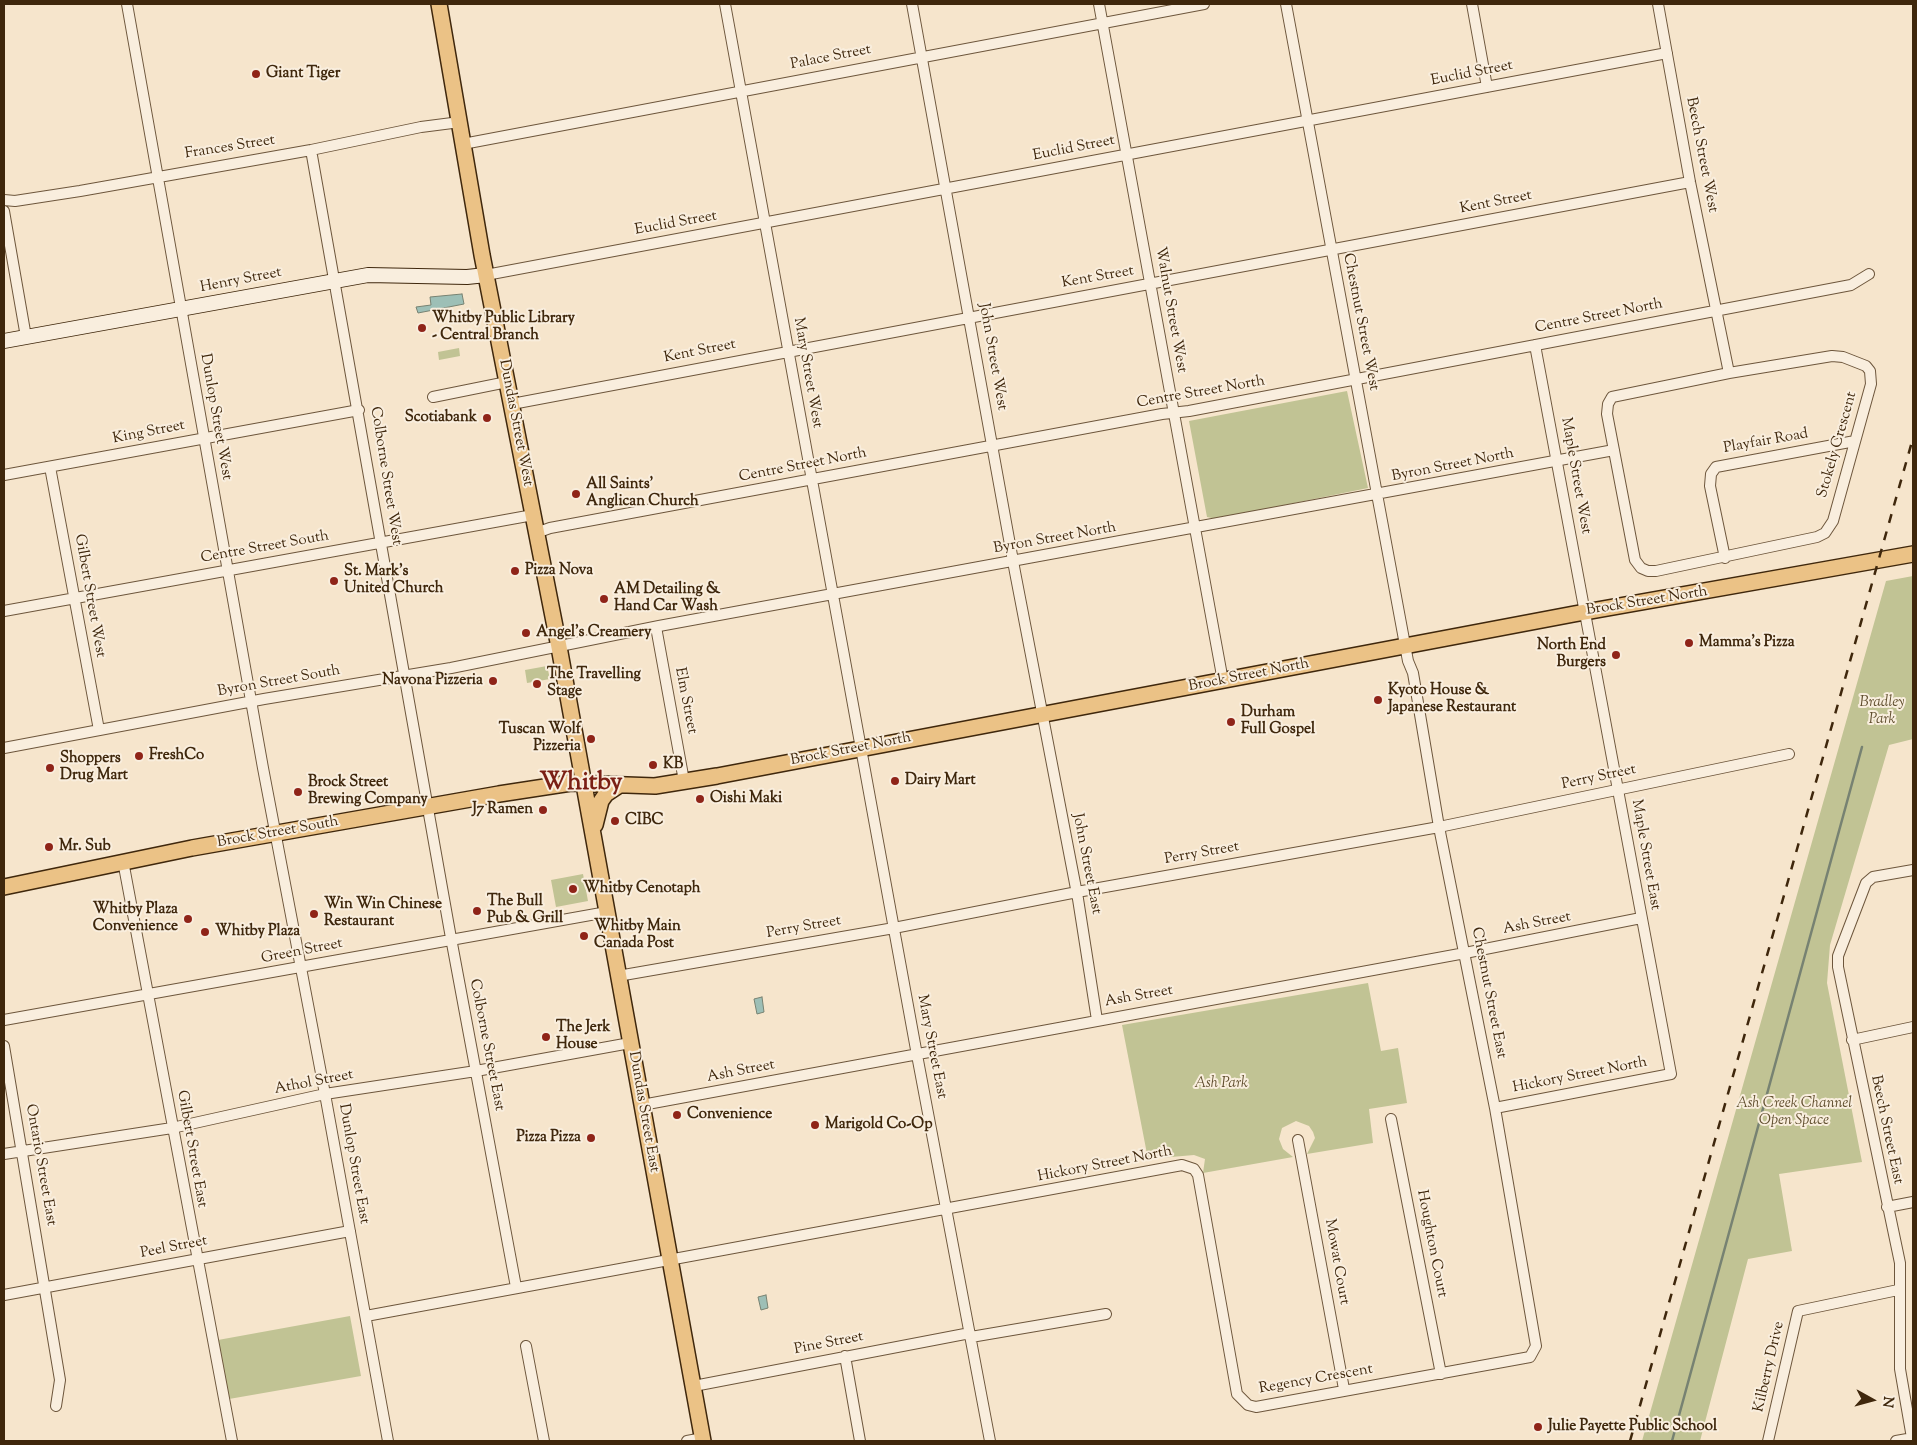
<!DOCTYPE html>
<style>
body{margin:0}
#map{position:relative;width:1917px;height:1445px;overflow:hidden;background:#f6e5cc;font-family:"Sorts Mill Goudy",serif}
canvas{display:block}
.frame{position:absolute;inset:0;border:5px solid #3f270c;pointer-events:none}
.north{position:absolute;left:1847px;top:1375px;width:50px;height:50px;-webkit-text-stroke:4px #f9eede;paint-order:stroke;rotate:97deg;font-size:14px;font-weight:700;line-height:20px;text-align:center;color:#3f270c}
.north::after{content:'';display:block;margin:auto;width:18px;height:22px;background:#3f270c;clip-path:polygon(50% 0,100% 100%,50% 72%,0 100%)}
</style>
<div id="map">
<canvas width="1917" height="1445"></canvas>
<div class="frame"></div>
<div class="north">N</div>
</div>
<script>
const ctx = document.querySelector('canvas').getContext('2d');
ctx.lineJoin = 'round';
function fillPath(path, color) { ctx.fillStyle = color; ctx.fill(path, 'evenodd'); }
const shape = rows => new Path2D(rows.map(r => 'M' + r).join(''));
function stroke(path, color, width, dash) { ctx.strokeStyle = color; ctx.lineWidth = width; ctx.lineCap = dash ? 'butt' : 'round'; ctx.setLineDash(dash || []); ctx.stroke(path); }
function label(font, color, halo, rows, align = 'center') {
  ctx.font = font + ' "Sorts Mill Goudy",serif'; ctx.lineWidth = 4; ctx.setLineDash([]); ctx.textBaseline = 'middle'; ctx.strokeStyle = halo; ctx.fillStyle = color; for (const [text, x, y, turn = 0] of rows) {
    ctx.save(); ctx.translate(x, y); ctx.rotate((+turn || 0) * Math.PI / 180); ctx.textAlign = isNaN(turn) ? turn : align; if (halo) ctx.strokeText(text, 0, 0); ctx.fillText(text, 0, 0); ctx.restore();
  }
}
fillPath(shape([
 [459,348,460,356,439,360,438,352],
 [1347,391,1368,488,1216,519,1207,517,1189,421],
 [1913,576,1913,739,1889,745,1830,945,1827,983,1862,1162,1779,1174,1792,1251,1748,1259,1700,1441,1642,1441,1886,581],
 [547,666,550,679,527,683,525,670],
 [583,874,588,901,556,907,551,880],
 [1368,983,1381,1051,1398,1048,1407,1103,1369,1109,1373,1143,1307,1154,1315,1138,1313,1132,1309,1126,1296,1121,1282,1128,1279,1139,1283,1149,1293,1157,1203,1173,1205,1159,1194,1155,1148,1159,1122,1025],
 [350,1316,361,1376,229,1399,218,1340]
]), '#c1c394');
const water = shape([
 [462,294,464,304,418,313,416,307,431,305,430,297,462,294],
 [762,997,764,1012,757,1014,754,999,762,997],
 [766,1295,768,1308,761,1310,758,1297,766,1295]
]);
fillPath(water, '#9dbfb6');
stroke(water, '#778272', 1);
stroke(shape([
 [1672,1441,1862,747]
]), '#778272', 2.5);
const street = shape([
 [127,4,263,768,325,1094,388,1441],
 [725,4,917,1055,990,1441],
 [912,4,1015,572,1078,899,1097,1020],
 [1099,4,1223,681],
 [1472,4,1487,87],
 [1658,4,1690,182,1729,373],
 [463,144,1204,4],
 [311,150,451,938,516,1287],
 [4,200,15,201,80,191,311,150,421,127,460,122],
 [4,211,26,337],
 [486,275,1667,53],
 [1832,356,1843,357,1866,366,1870,371,1871,384,1833,521,1825,533,1817,537,1656,571,1648,571,1641,568,1635,560,1607,414,1608,404,1612,397,1729,373,1832,356],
 [433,397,507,382],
 [512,404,1690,182],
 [50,467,99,730],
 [4,475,359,410],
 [536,533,550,528,1162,414,1189,411,1851,285,1869,274],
 [1725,558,1710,486,1711,474,1716,467,1855,441],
 [4,611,533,515],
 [656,627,684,781],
 [4,748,264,699,451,668,659,626,1614,450],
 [123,861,232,1441],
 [618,976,894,928,1077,892,1439,827,1789,754],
 [4,1020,607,912],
 [1852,1040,1913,1027],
 [4,1046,60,1380,56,1406],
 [642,1105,1465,953,1641,918],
 [1495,1108,1671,1074,1535,345],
 [1391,1119,1441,1374],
 [1298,1140,1344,1389],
 [4,1154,172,1128,325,1094,476,1071,630,1043],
 [1887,1207,1913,1202],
 [4,1295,350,1231],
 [366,1316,1182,1165,1194,1169,1198,1175,1237,1394,1248,1405,1256,1407,1530,1357,1536,1346,1495,1108,1439,827,1413,673,1408,661,1286,4],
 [971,1337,1106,1314],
 [526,1346,544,1441],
 [845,1356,860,1441],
 [694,1386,970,1333],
 [1912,1438,1900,1369,1900,1263,1838,967,1838,956,1866,883,1873,877,1913,870],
 [687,1441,703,1438],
 [1768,1441,1798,1311,1898,1290],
 [1896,1441,1913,1438]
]);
const secondary = shape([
 [4,341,368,275,467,277,486,275]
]);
const primary = shape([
 [439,4,482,255,559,647,703,1441],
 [595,825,601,801,606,794,618,786],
 [4,887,192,848,499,794,571,783,655,786,717,776,1574,614,1913,554]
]);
stroke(street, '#6d563c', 12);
stroke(secondary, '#3f270c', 16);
stroke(primary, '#3f270c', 18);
stroke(street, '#f9eede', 10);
stroke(secondary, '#f9eede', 14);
stroke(primary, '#ebc286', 15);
stroke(shape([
 [1630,1441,1913,438]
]), '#3f270c', 2.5, [9, 9]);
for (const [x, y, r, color] of [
 [256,74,5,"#8f2418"],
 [422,328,5,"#8f2418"],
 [487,418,5,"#8f2418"],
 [576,494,5,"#8f2418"],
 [515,571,5,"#8f2418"],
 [334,581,5,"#8f2418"],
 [604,599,5,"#8f2418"],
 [526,633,5,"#8f2418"],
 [1689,643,5,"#8f2418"],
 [1616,655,5,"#8f2418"],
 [493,681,5,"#8f2418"],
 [537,684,5,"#8f2418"],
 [1378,700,5,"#8f2418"],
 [1231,722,5,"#8f2418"],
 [591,739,5,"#8f2418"],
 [139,756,5,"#8f2418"],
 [653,765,5,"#8f2418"],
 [50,768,5,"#8f2418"],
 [895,781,5,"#8f2418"],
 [298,792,5,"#8f2418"],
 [700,799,5,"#8f2418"],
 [543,810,5,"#8f2418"],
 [615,821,5,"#8f2418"],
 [49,847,5,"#8f2418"],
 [573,889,5,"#8f2418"],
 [477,911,5,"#8f2418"],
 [314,914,5,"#8f2418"],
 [188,919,5,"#8f2418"],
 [205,932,5,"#8f2418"],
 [584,936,5,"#8f2418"],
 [546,1037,5,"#8f2418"],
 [677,1115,5,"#8f2418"],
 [815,1125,5,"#8f2418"],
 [591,1138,5,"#8f2418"],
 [1538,1427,5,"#8f2418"]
]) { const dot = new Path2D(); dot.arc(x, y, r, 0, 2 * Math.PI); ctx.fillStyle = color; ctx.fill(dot); stroke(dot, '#f9eede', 2); }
label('15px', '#3f270c', '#f9eede', [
 ["Palace Street",831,58,-11],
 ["Euclid Street",1472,74,-11],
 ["Frances Street",230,148,-9],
 ["Euclid Street",1074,149,-11],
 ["Beech Street West",1701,155,79],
 ["Kent Street",1496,203,-11],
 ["Euclid Street",676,224,-10],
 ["Kent Street",1098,278,-10],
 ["Henry Street",241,281,-11],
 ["Walnut Street West",1170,310,80],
 ["Centre Street North",1599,317,-11],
 ["Chestnut Street West",1360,322,79],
 ["Kent Street",700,352,-11],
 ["John Street West",992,357,80],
 ["Mary Street West",807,373,80],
 ["Centre Street North",1201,393,-10],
 ["Dunlop Street West",215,417,80],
 ["Dundas Street West",515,423,79],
 ["King Street",149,433,-11],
 ["Playfair Road",1766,442,-10],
 ["Stokely Crescent",1838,445,-74],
 ["Centre Street North",803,466,-11],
 ["Byron Street North",1453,466,-11],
 ["Colborne Street West",385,476,81],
 ["Maple Street West",1575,476,80],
 ["Byron Street North",1055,539,-10],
 ["Centre Street South",265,548,-10],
 ["Gilbert Street West",89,596,80],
 ["Brock Street North",1647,602,-9],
 ["Brock Street North",1249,676,-11],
 ["Byron Street South",279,682,-10],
 ["Elm Street",685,701,79],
 ["Brock Street North",851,750,-11],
 ["Perry Street",1599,778,-12],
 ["Brock Street South",278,833,-10],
 ["Perry Street",1202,854,-10],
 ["Maple Street East",1645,855,80],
 ["John Street East",1086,864,79],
 ["Ash Street",1537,924,-11],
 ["Perry Street",804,928,-10],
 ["Green Street",302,952,-11],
 ["Chestnut Street East",1488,993,79],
 ["Ash Street",1139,997,-10],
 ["Colborne Street East",486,1045,79],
 ["Mary Street East",931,1047,79],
 ["Ash Street",741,1072,-11],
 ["Hickory Street North",1580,1076,-11],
 ["Athol Street",314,1083,-11],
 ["Dundas Street East",643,1112,80],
 ["Beech Street East",1886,1130,78],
 ["Gilbert Street East",191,1149,80],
 ["Dunlop Street East",353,1164,80],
 ["Ontario Street East",40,1165,80],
 ["Hickory Street North",1105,1165,-11],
 ["Houghton Court",1431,1244,79],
 ["Peel Street",174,1248,-11],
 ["Mowat Court",1336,1262,80],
 ["Pine Street",829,1344,-11],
 ["Kilberry Drive",1770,1367,-77],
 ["Regency Crescent",1316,1380,-10]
]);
label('bold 15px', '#3f270c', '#f9eede', [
 ["Giant Tiger",266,74],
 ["Whitby Public Library",432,319],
 ["- Central Branch",432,336],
 ["Scotiabank",477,418,"right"],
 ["All Saints'",586,485],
 ["Anglican Church",586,502],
 ["Pizza Nova",525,571],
 ["St. Mark's",344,572],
 ["United Church",344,589],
 ["AM Detailing &",614,590],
 ["Hand Car Wash",614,607],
 ["Angel's Creamery",536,633],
 ["Mamma's Pizza",1699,643],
 ["North End",1606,646,"right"],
 ["Burgers",1606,663,"right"],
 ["The Travelling",547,675],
 ["Stage",547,692],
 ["Navona Pizzeria",483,681,"right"],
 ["Kyoto House &",1388,691],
 ["Japanese Restaurant",1388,708],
 ["Durham",1241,713],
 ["Full Gospel",1241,730],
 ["Tuscan Wolf",581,730,"right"],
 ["Pizzeria",581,747,"right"],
 ["FreshCo",149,756],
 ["Shoppers",60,759],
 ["Drug Mart",60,776],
 ["KB",663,765],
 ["Dairy Mart",905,781],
 ["Brock Street",308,783],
 ["Brewing Company",308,800],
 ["Oishi Maki",710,799],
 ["J7 Ramen",533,810,"right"],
 ["CIBC",625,821],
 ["Mr. Sub",59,847],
 ["Whitby Cenotaph",583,889],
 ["The Bull",487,902],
 ["Pub & Grill",487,919],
 ["Win Win Chinese",324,905],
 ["Restaurant",324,922],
 ["Whitby Plaza",178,910,"right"],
 ["Convenience",178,927,"right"],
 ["Whitby Main",594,927],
 ["Canada Post",594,944],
 ["Whitby Plaza",215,932],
 ["The Jerk",556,1028],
 ["House",556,1045],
 ["Convenience",687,1115],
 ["Marigold Co-Op",825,1125],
 ["Pizza Pizza",581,1138,"right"],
 ["Julie Payette Public School",1548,1427]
], 'left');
label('italic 15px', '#604e2e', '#f9eede', [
 ["Bradley",1882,703],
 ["Park",1882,720],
 ["Ash Park",1221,1084],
 ["Ash Creek Channel",1794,1104],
 ["Open Space",1794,1121]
]);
label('bold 25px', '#7a1f14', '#f9eede', [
 ["Whitby",581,785]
]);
</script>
